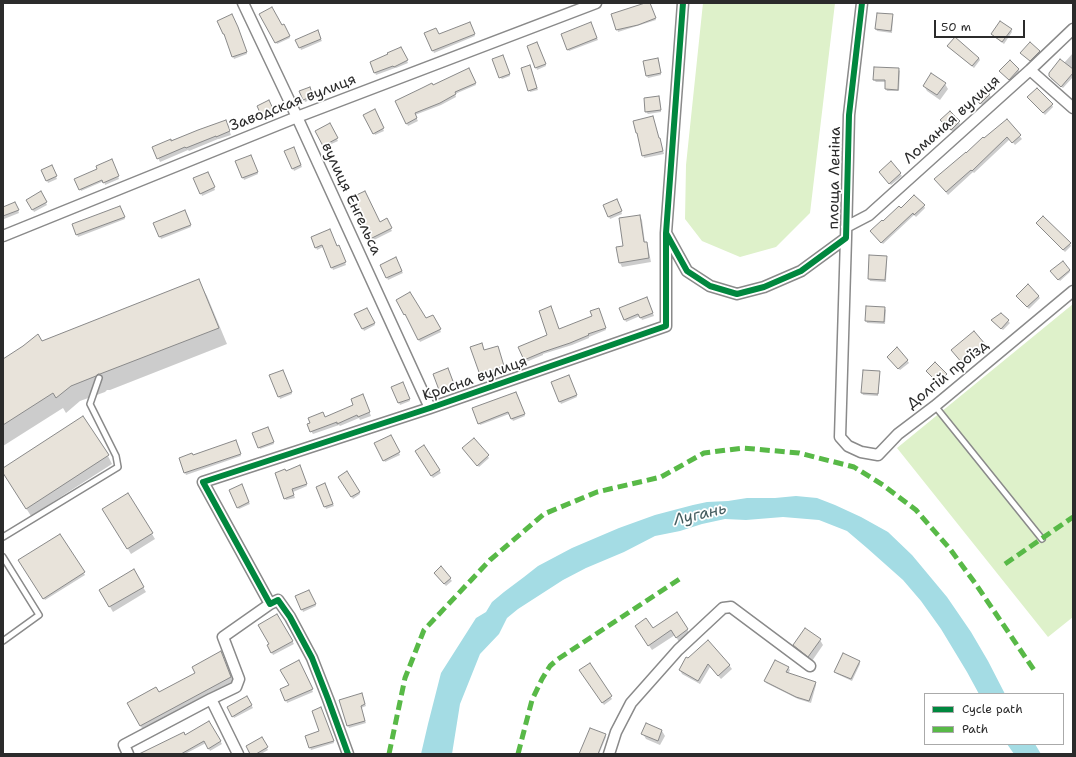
<!DOCTYPE html>
<meta charset="utf-8">
<style>
body{margin:0}
#map{position:relative;width:1076px;height:757px;overflow:hidden;background:#fff;font-family:"Shantell Sans",sans-serif}
canvas{display:block}
.frame{position:absolute;inset:0;border:4px solid #2b2b2b;pointer-events:none}
.legend{position:absolute;left:924px;top:693px;width:140px;height:52px;box-sizing:border-box;background:#fff;border:1px solid #aaa;margin:0;padding:5px 7px;list-style:none;font-size:12px;color:#2b2b2b}
.legend li{display:flex;align-items:center;gap:8px;height:20px}
.legend b{width:20px;border:1px solid #aaa}
.scale{position:absolute;left:934px;top:20px;width:91px;height:18px;box-sizing:border-box;border:2px solid #2b2b2b;border-top:0;padding-left:5px;font-size:12px;line-height:14px;white-space:nowrap;color:#2b2b2b;-webkit-text-stroke:3px #fff;paint-order:stroke}
</style>
<div id="map">
<canvas width="1076" height="757"></canvas>
<div class="frame"></div>
<ul class="legend">
<li><b style="height:5px;background:#00873e"></b>Cycle path</li>
<li><b style="height:5px;background:#58b947"></b>Path</li>
</ul>
<div class="scale">50 m</div>
</div>
<script>
const ctx = document.querySelector('canvas').getContext('2d');
ctx.lineJoin = 'round';
function fillPath(path, color) { ctx.fillStyle = color; ctx.fill(path, 'evenodd'); }
const shape = rows => new Path2D(rows.map(r => 'M' + r).join(''));
function stroke(path, color, width, dash) { ctx.strokeStyle = color; ctx.lineWidth = width; ctx.lineCap = dash ? 'butt' : 'round'; ctx.setLineDash(dash || []); ctx.stroke(path); }
function label(font, color, halo, rows, align = 'center') {
  ctx.font = font + ' "Shantell Sans",sans-serif'; ctx.lineWidth = 3.5; ctx.setLineDash([]); ctx.textBaseline = 'middle'; ctx.strokeStyle = halo; ctx.fillStyle = color; for (const [text, x, y, turn = 0] of rows) {
    ctx.save(); ctx.translate(x, y); ctx.rotate((+turn || 0) * Math.PI / 180); ctx.textAlign = isNaN(turn) ? turn : align; if (halo) ctx.strokeText(text, 0, 0); ctx.fillText(text, 0, 0); ctx.restore();
  }
}
fillPath(shape([
 [703,3,835,3,810,213,776,247,740,257,702,241,685,219,686,165],
 [1073,304,1073,617,1048,637,897,448]
]), '#def1ca');
fillPath(shape([
 [796,496,817,498,835,505,861,517,888,532,912,555,947,597,971,632,988,661,1005,694,979,694,967,672,941,629,921,601,903,580,867,548,847,531,819,520,783,517,746,520,725,519,702,524,680,531,655,536,624,552,586,568,563,580,518,609,507,618,499,634,480,654,460,704,452,754,421,754,428,724,441,673,476,618,486,612,492,602,504,592,524,577,538,566,572,548,619,528,655,515,693,505,707,502,728,501,747,498,775,498],
 [1007,744,1035,744,1041,754,1014,754]
]), '#a4dce4');
fillPath(shape([
 [649,3,656,20,618,32,613,14],
 [877,14,892,15,893,17,892,33,877,31,876,29],
 [284,25,290,38,277,44,268,27,281,27],
 [591,25,598,40,569,51,567,49],
 [471,26,475,36,434,53,425,33,439,36],
 [239,30,247,54,234,59,233,57],
 [1011,30,1012,32,1004,44,993,36,992,34],
 [318,34,322,41,301,50,297,40],
 [538,45,546,66,537,70,528,47],
 [401,48,408,63,396,68,395,68,376,75,375,73],
 [950,48,979,58,980,60,974,68],
 [1039,51,1040,53,1032,62,1023,55],
 [1073,53,1073,77,1063,88,1051,79,1050,76,1064,63],
 [503,59,510,76,502,79,500,77],
 [659,61,661,75,648,78,647,76],
 [1010,61,1020,72,1011,82,1002,73],
 [531,68,538,90,530,92,529,90],
 [898,69,900,71,899,91,887,91,886,89,886,82,876,82,874,80],
 [470,72,476,85,455,94,456,97,441,105,415,115,418,121,408,126,396,102],
 [945,84,948,89,940,100,927,91,924,86],
 [984,88,991,97,982,105,976,99],
 [310,91,313,99,305,102,301,92],
 [658,97,660,99,661,112,648,114,646,112,645,99],
 [1030,99,1052,105,1053,107,1045,115],
 [270,103,275,114,264,119,258,106],
 [374,110,384,131,375,135,365,115],
 [1006,120,1022,139,1015,145,1010,139,974,173,973,172,948,195,935,179,984,140],
 [226,121,231,135,219,139,218,139,189,151,188,150,160,162,153,147],
 [942,122,959,122,960,124,953,132],
 [329,124,338,141,325,147,317,131],
 [637,133,660,139,664,154,644,158],
 [295,150,302,167,294,171,286,152],
 [251,158,258,174,244,180,236,162],
 [113,163,119,179,105,185,104,181,81,191,76,179],
 [891,163,902,176,891,185,881,174],
 [51,166,57,179,48,183,42,170],
 [209,175,215,190,202,196,201,193],
 [41,193,47,205,34,212,27,200],
 [351,198,380,223,386,220,392,231,372,241],
 [618,203,622,214,610,219,609,217],
 [16,205,19,213,4,219,3,208],
 [924,206,925,208,916,217,914,215,883,244,873,233,883,222,901,209],
 [121,209,125,219,78,237,73,225],
 [185,214,191,227,161,239,154,224],
 [640,216,642,220,645,243,648,247,651,262,622,267,620,263,624,247],
 [1037,224,1070,244,1071,246,1065,252],
 [312,238,339,249,346,265,333,270,323,247,317,250],
 [886,257,887,259,886,282,870,281,869,279],
 [395,258,403,273,388,280,381,265],
 [1069,270,1070,272,1060,281,1053,273],
 [198,280,207,296,227,344,110,390,107,390,105,392,80,401,66,413,63,408,3,446,3,360,42,342],
 [1038,296,1040,298,1029,309,1018,298],
 [648,300,654,316,642,320,640,316,626,322,620,309],
 [397,301,425,320,433,316,441,332,420,342,407,316,406,316],
 [884,308,886,310,885,324,867,323,866,320],
 [367,309,375,325,364,331,356,315],
 [600,312,606,330,589,337,589,338,572,345,543,354,543,355,526,362,520,348,593,317],
 [1001,314,1010,323,1003,330,993,322],
 [984,344,986,347,965,366,954,353],
 [498,349,504,368,482,376,481,374,484,351],
 [889,359,907,360,909,363,900,370],
 [935,363,947,377,940,385,927,371],
 [449,372,455,386,441,392,434,375],
 [879,372,880,374,878,396,863,395,862,393],
 [284,373,292,394,280,399,271,375],
 [570,378,577,397,561,404,560,402],
 [404,385,410,401,400,405,392,387],
 [517,395,525,416,513,421,509,414,480,425,479,423],
 [364,399,371,416,360,420,359,418,340,426,339,425,313,434,311,431,325,418,354,406],
 [269,430,274,444,260,449,259,447],
 [390,436,400,455,385,462,375,444],
 [474,439,489,458,479,467,464,450],
 [236,443,241,456,186,475,185,473,192,456],
 [424,447,441,473,433,478,416,452],
 [108,456,112,464,31,516,3,472,3,469],
 [301,469,307,486,293,492,295,498,286,500,285,498],
 [347,472,360,494,353,499,339,477],
 [317,487,326,487,334,506,326,509],
 [242,488,250,504,239,509,237,507],
 [128,494,155,539,131,554,103,509],
 [59,535,85,575,45,600,20,561],
 [441,568,452,581,446,586,436,575],
 [133,571,146,592,113,612,100,590],
 [309,591,316,606,303,612,297,597],
 [677,613,690,634,679,642,675,635,652,650,639,631,652,630],
 [277,615,294,644,273,655,268,645,270,644],
 [820,640,823,645,812,661,797,650,794,645],
 [220,653,226,663,236,688,147,736,140,725,159,694,197,673],
 [687,658,729,665,732,669,721,679,710,667,700,684,682,674,680,670],
 [298,661,313,692,287,703,282,689,290,686],
 [859,662,860,664,852,681,837,674,835,672],
 [589,664,612,699,604,705,581,670],
 [788,667,790,670,788,674,815,682,816,685,811,703,798,699,766,683,765,681],
 [247,697,253,708,234,718,228,707],
 [363,697,366,706,361,708,366,723,349,728,348,726],
 [322,711,334,743,311,750,306,736,320,732],
 [209,722,222,744,210,751,206,743,185,754,149,754,185,737],
 [662,731,665,736,660,745,646,739,643,734],
 [605,735,606,737,599,754,580,754],
 [262,739,268,750,261,754,252,754]
]), '#0003');
const building = shape([
 [645,3,650,3,656,18,638,25,616,30,611,14,645,3],
 [272,7,282,25,284,24,290,36,275,43,259,14,272,7],
 [877,13,893,14,891,31,875,29,877,13],
 [232,14,238,27,247,52,232,57,224,34,223,34,217,21,232,14],
 [1000,21,1012,29,1002,42,991,34,1000,21],
 [470,22,475,34,432,51,424,33,436,28,439,34,470,22],
 [591,22,597,38,567,50,561,34,591,22],
 [318,30,321,39,299,48,295,40,318,30],
 [955,37,979,58,972,66,947,46,955,37],
 [537,42,546,64,535,68,527,46,537,42],
 [1030,42,1040,51,1030,61,1020,53,1030,42],
 [401,47,408,60,394,67,393,66,374,73,370,62,388,54,387,53,401,47],
 [503,55,510,74,499,78,492,59,503,55],
 [658,58,661,73,646,76,643,61,658,58],
 [1060,59,1073,69,1073,73,1061,87,1049,76,1049,73,1060,59],
 [1010,60,1019,69,1009,80,999,71,1010,60],
 [530,65,537,88,528,91,521,68,530,65],
 [874,67,899,68,898,90,885,89,885,80,873,80,874,67],
 [469,68,476,83,455,92,456,94,440,103,415,113,417,118,406,124,395,101,422,88,432,83,433,85,469,68],
 [931,73,946,83,937,95,923,86,931,73],
 [310,87,313,96,303,100,299,91,310,87],
 [984,87,990,94,980,104,974,97,984,87],
 [1037,88,1053,104,1043,113,1027,97,1037,88],
 [659,96,661,110,645,112,644,98,659,96],
 [269,100,274,111,262,117,257,106,269,100],
 [375,109,384,128,373,134,363,115,375,109],
 [950,111,960,121,951,130,940,120,950,111],
 [653,116,659,138,660,138,663,151,642,156,637,133,636,133,633,121,653,116],
 [1007,119,1021,135,1012,143,1007,137,972,171,971,170,946,192,934,179,966,152,966,153,983,137,984,138,1007,119],
 [226,120,230,131,216,137,216,136,186,148,185,147,157,159,152,147,171,139,171,141,198,130,226,120],
 [330,123,338,138,323,146,315,131,330,123],
 [294,147,301,165,292,169,284,151,294,147],
 [251,155,258,172,242,178,235,161,251,155],
 [112,159,119,176,103,183,102,180,79,190,74,179,97,169,96,166,112,159],
 [891,161,901,173,889,184,879,172,891,161],
 [52,165,57,176,46,181,41,170,52,165],
 [208,172,215,187,200,194,193,178,208,172],
 [41,191,47,202,32,210,26,200,41,191],
 [365,191,380,222,387,218,392,228,370,239,350,198,365,191],
 [914,195,925,205,914,215,913,213,881,243,870,231,882,220,883,221,899,206,901,208,914,195],
 [617,199,622,211,608,217,603,205,617,199],
 [15,202,19,210,3,216,3,207,15,202],
 [120,206,125,217,76,235,72,224,120,206],
 [185,210,191,225,159,237,153,223,185,210],
 [640,215,644,242,647,242,649,258,619,263,616,247,623,246,619,218,640,215],
 [1043,216,1071,243,1063,250,1036,223,1043,216],
 [330,229,337,246,339,245,346,262,331,268,322,245,315,248,311,237,330,229],
 [869,255,887,256,885,280,868,279,869,255],
 [396,257,402,271,386,278,380,265,396,257],
 [1063,261,1070,270,1058,280,1050,271,1063,261],
 [199,279,219,328,100,374,98,374,96,376,71,386,56,398,53,393,3,425,3,359,23,346,38,334,42,341,199,279],
 [1028,284,1039,296,1027,307,1016,296,1028,284],
 [410,292,426,318,433,315,441,329,418,340,405,314,404,315,396,300,410,292],
 [647,297,653,313,640,318,638,314,624,320,619,308,647,297],
 [551,306,559,329,592,316,590,311,599,308,606,328,588,334,589,335,570,343,543,352,524,360,518,347,547,335,539,311,551,306],
 [866,306,885,307,884,322,865,321,866,306],
 [367,308,375,323,362,329,354,314,367,308],
 [1001,313,1009,320,1001,329,991,320,1001,313],
 [974,331,985,344,963,364,951,350,974,331],
 [482,343,484,350,498,346,504,366,480,375,470,347,482,343],
 [897,347,908,360,898,369,887,357,897,347],
 [935,362,947,374,938,383,926,371,935,362],
 [448,368,454,384,439,390,433,374,448,368],
 [283,370,292,392,278,397,269,375,283,370],
 [863,370,880,371,878,394,861,393,863,370],
 [569,375,577,395,559,402,551,382,569,375],
 [403,382,410,399,398,403,391,387,403,382],
 [516,392,525,414,511,419,508,412,478,424,472,408,516,392],
 [363,394,370,412,358,417,357,415,337,424,337,422,310,432,307,424,310,423,308,418,323,412,325,417,353,405,351,399,363,394],
 [83,416,109,455,26,509,3,473,3,468,83,416],
 [268,427,274,442,258,448,252,433,268,427],
 [391,435,400,452,383,461,374,443,391,435],
 [474,438,489,455,477,466,462,448,474,438],
 [236,440,241,454,184,473,179,458,192,453,193,455,236,440],
 [424,445,440,470,431,476,415,451,424,445],
 [300,465,307,484,292,489,294,495,284,499,275,473,285,469,286,471,300,465],
 [347,471,360,492,351,497,338,477,347,471],
 [325,483,333,504,324,507,316,487,325,483],
 [242,484,249,502,237,508,229,490,242,484],
 [128,493,153,533,127,549,102,509,128,493],
 [60,534,85,572,43,599,18,560,60,534],
 [441,566,451,578,444,584,434,573,441,566],
 [134,569,144,587,109,607,99,590,134,569],
 [309,590,316,604,301,610,295,596,309,590],
 [677,612,688,629,676,638,671,630,648,646,635,626,646,618,653,628,677,612],
 [277,614,293,641,271,653,267,645,269,644,258,625,277,614],
 [805,628,821,639,808,657,793,645,805,628],
 [708,640,730,665,718,676,708,664,698,681,679,670,686,657,688,658,708,640],
 [221,651,231,677,140,726,127,703,156,687,159,692,195,673,192,667,221,651],
 [843,653,860,661,851,679,834,672,843,653],
 [299,660,313,689,285,701,280,689,289,685,280,670,299,660],
 [775,660,789,667,786,672,816,682,809,701,796,697,764,681,775,660],
 [590,663,612,696,602,703,579,670,590,663],
 [362,693,365,704,361,706,365,721,347,726,339,700,362,693],
 [247,696,252,705,232,717,227,707,247,696],
 [321,707,334,741,309,748,305,736,319,731,312,711,321,707],
 [209,721,221,741,208,749,204,741,181,754,139,754,184,732,185,735,209,721],
 [646,723,662,730,658,741,641,734,646,723],
 [590,728,606,734,598,754,579,754,590,728],
 [262,737,268,747,256,754,250,754,246,746,262,737]
]);
fillPath(building, '#e8e3da');
stroke(building, '#8a8a8a', 1);
const service = shape([
 [935,406,1042,539],
 [3,537,118,467,116,456,90,404,99,378],
 [3,557,39,615,3,641]
]);
const minor = shape([
 [243,3,297,117,430,408],
 [683,3,666,233,687,271,710,286,737,294,764,287,801,271,846,238,849,115,862,3],
 [1030,70,1073,108],
 [846,227,869,215,1030,70,1073,29],
 [3,236,297,117,596,3],
 [846,238,840,437,848,446,861,452,878,455,898,434,935,406,1073,291],
 [211,699,236,687,239,679,223,637,270,604],
 [128,754,124,745,211,699,238,754],
 [348,754,328,699,312,658,290,617,278,600,270,604,203,482,430,408,666,326,666,233],
 [609,754,616,732,631,703,678,650,723,608,731,607,810,666]
]);
stroke(service, '#8a8a8a', 8);
stroke(minor, '#8a8a8a', 13);
stroke(service, '#fff', 5);
stroke(minor, '#fff', 10);
stroke(shape([
 [1005,564,1073,517],
 [389,754,405,678,424,630,490,560,544,514,597,492,661,477,704,453,743,448,799,453,854,467,883,485,916,510,950,549,975,583,1036,673],
 [518,754,532,700,542,679,550,666,558,659,681,578]
]), '#58b947', 5, [10, 5]);
stroke(shape([
 [683,3,666,233,687,271,710,286,737,294,764,287,801,271,846,238,849,115,862,3],
 [348,754,328,699,312,658,290,617,278,600,270,604,203,482,430,408,666,326,666,233]
]), '#00873e', 6);
label('15px', '#2b2b2b', '#fff', [
 ["Заводская вулиця",293,103,-21],
 ["Ломаная вулиця",952,120,-42],
 ["площа Леніна",835,178,-89],
 ["вулиця Енгельса",351,199,65],
 ["Долгій проїзд",948,375,-39],
 ["Красна вулиця",475,379,-19]
]);
label('italic 16px', '#445c5f', '#fff', [
 ["Лугань",700,515,-13]
]);
</script>
